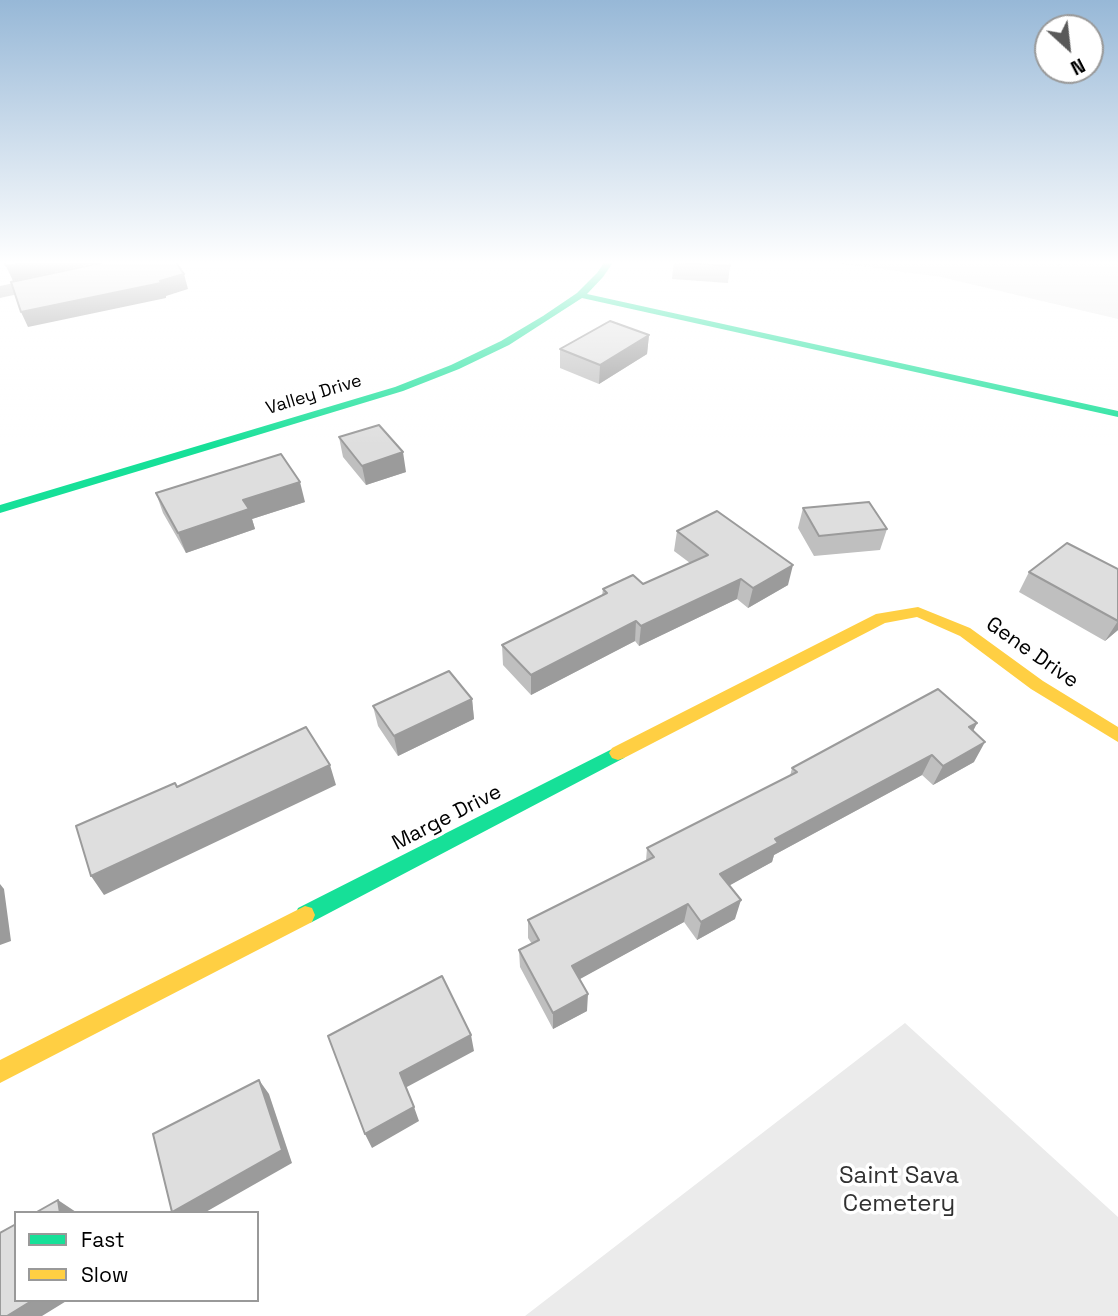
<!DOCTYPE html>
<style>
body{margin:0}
#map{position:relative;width:1118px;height:1316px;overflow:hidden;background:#fff;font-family:"Space Grotesk",sans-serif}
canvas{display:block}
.legend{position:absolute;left:14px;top:1211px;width:245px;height:91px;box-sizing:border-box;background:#fff;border:2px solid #999;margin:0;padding:9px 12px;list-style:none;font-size:21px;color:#000}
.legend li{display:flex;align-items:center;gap:14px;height:35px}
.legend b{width:35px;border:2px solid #999}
.north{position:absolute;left:1034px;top:14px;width:70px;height:70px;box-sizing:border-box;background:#fff;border:2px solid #999;border-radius:50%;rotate:153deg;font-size:19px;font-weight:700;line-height:28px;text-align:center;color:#000}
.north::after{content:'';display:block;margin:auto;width:24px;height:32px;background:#595959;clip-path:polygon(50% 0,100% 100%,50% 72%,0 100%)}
</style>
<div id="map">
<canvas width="1118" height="1316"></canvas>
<ul class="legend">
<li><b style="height:9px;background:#16e098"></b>Fast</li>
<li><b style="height:9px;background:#ffcf43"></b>Slow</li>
</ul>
<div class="north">N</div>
</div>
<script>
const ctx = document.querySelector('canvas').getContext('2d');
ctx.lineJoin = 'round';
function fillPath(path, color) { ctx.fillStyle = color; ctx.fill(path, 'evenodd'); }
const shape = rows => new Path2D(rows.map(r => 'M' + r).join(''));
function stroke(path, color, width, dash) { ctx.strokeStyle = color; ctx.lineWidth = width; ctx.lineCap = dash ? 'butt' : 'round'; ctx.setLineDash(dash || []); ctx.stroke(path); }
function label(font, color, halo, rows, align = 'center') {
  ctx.font = font + ' "Space Grotesk",sans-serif'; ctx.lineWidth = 7; ctx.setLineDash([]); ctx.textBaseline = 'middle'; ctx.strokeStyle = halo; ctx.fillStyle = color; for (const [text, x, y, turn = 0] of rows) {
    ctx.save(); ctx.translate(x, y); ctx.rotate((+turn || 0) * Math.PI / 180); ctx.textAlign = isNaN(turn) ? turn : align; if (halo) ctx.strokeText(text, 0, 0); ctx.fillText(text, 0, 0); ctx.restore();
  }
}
fillPath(shape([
 [823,261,1118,261,1118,319,941,277],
 [905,1023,1118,1217,1118,1316,525,1316]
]), '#ebebeb');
stroke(shape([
 [1058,261,1062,270],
 [1011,262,1027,261]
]), '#b9b9b9', 2.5, [1, 2.5]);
fillPath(shape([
 [115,261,151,261,148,265,141,267,0,298,0,286,115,261]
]), '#bebebe');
fillPath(shape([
 [605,261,614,261,603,277,587,294,1118,411,1118,417,582,298,509,345,459,369,403,391,0,513,0,505,395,387,451,365,501,341,543,316,577,293,597,273,605,261],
 [618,746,624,748,627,753,624,758,312,922,305,924,298,922,295,915,298,908,618,746]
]), '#16e098');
fillPath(shape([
 [918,607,970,628,1043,681,1118,727,1118,742,1031,689,960,636,917,617,885,623,624,758,618,760,612,758,609,753,612,748,876,614,918,607],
 [305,906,312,908,315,915,312,922,0,1083,0,1060,305,906]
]), '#ffcf43');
fillPath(shape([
 [674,261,730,266,728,283,672,279],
 [649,335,647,354,599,384,560,368,560,349],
 [339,437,406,472,366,485,343,457],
 [156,493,305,502,252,519,255,529,186,553,163,513],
 [803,508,887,529,880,550,814,556,798,528],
 [677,531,788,585,748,608,737,599,639,646,635,641,531,695,503,665,502,645,602,596,603,589,643,584,690,563,674,551],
 [1118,569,1118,630,1105,641,1019,592,1029,572],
 [472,699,474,719,398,756,378,726,373,706],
 [977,723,973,731,974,762,933,785,922,775,774,855,772,862,729,885,735,919,697,940,684,922,579,979,587,1011,553,1029,520,967,519,950,532,944,528,938,528,920,646,861,647,848,790,776,792,768]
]), '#bfbfbf');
fillPath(shape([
 [31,261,105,261,13,281,6,266],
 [184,274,188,289,166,296,166,298,28,327,21,312,160,281],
 [649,335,647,354,599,384,600,365],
 [403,452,406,472,366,485,362,466],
 [300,482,305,502,252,519,255,529,186,553,178,533,243,500],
 [793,565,788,585,748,608,753,588],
 [741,579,737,599,639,646,641,626],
 [636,621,635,641,531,695,531,675],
 [1118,621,1118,630,1105,641],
 [472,699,474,719,398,756,394,736],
 [977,723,967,743,969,727],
 [985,742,974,762,933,785,943,766],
 [932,755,922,775,774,855,772,862,716,893,720,874,775,839],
 [330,765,336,785,104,895,91,876],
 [0,884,4,889,11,941,0,945],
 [741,900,735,919,697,940,701,922],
 [688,904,684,922,571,984,572,966],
 [588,994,587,1011,553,1029,553,1013],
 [471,1035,474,1051,405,1088,400,1073],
 [259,1080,269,1094,292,1163,204,1213,173,1213,172,1212],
 [414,1107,419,1121,372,1148,365,1134],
 [58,1200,76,1212,76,1213,60,1213],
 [33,1300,68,1300,42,1316,7,1316]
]), '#9b9b9b');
const building = shape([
 [4,261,31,261,6,266,4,261],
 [110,261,175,261,184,274,160,281,161,283,21,312,11,282,110,261],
 [674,261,729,261,730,266,673,262,674,261],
 [610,321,649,335,600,365,560,349,610,321],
 [379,425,403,452,362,466,339,437,379,425],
 [281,454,300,482,243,500,249,509,178,533,156,493,281,454],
 [869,502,887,529,819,536,803,508,869,502],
 [717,511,793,565,753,588,741,579,641,626,636,621,531,675,502,645,607,593,603,589,633,575,643,584,708,555,677,531,717,511],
 [1067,543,1118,569,1118,621,1029,572,1067,543],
 [449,671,472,699,394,736,373,706,449,671],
 [938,689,977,723,969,727,985,742,943,766,932,755,775,839,778,843,720,874,741,900,701,922,688,904,572,966,588,994,553,1013,519,950,539,940,528,920,654,857,647,848,797,772,792,768,938,689],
 [306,727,330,765,91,876,76,826,175,783,177,787,306,727],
 [442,976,471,1035,400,1073,414,1107,365,1134,328,1036,442,976],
 [259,1080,282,1150,172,1212,153,1134,259,1080],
 [58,1200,60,1213,35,1213,58,1200],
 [16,1224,16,1300,33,1300,7,1316,0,1316,0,1233,16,1224]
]);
fillPath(building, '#dedede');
stroke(building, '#9b9b9b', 2);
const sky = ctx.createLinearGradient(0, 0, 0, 445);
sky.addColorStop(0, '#97b8d7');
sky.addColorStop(0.59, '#fff');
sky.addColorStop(1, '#ffffff00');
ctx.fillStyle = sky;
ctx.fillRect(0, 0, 1118, 445);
label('18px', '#000', '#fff', [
 ["Valley Drive",314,395,-17]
]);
label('21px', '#000', '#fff', [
 ["Gene Drive",1032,653,35],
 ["Marge Drive",447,818,-27]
]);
label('24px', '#313131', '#fff', [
 ["Saint Sava",899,1176],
 ["Cemetery",899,1204]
]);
</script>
